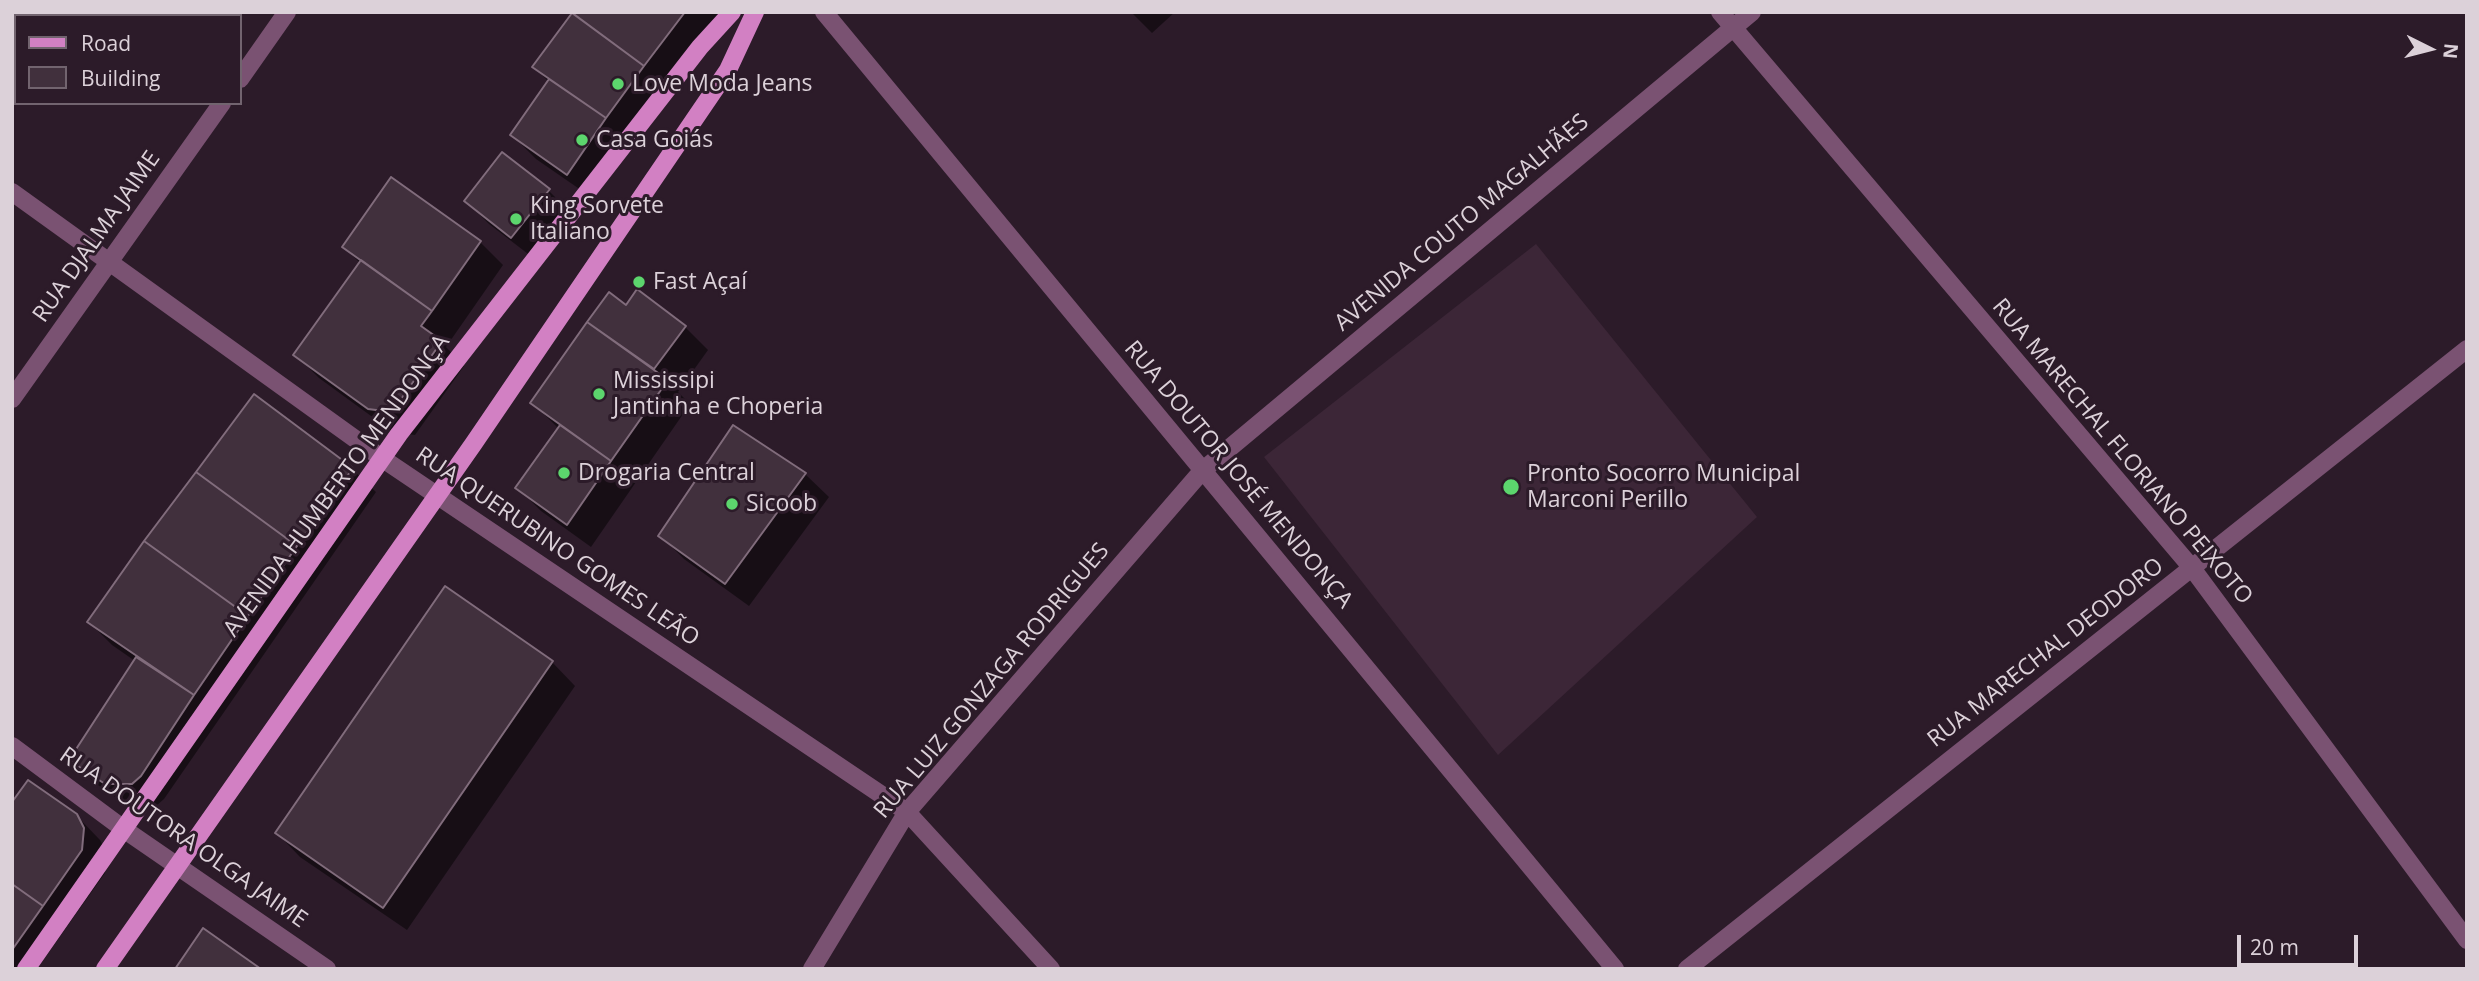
<!DOCTYPE html>
<meta charset="utf-8">
<style>
body{margin:0}
#map{position:relative;width:2479px;height:981px;overflow:hidden;background:#2c1b29;font-family:"Open Sans",sans-serif}
canvas{display:block}
.frame{position:absolute;inset:0;border:14px solid #dcd1d9;pointer-events:none}
.legend{position:absolute;left:14px;top:14px;width:228px;height:91px;box-sizing:border-box;background:#2c1b29;border:2px solid #72646f;margin:0;padding:9px 12px;list-style:none;font-size:21px;color:#dcd1d9}
.legend li{display:flex;align-items:center;gap:14px;height:35px}
.legend b{width:35px;border:2px solid #72646f}
.north{position:absolute;left:2395px;top:14px;width:70px;height:70px;-webkit-text-stroke:5px #2c1b29;paint-order:stroke;rotate:96deg;font-size:19px;font-weight:700;line-height:28px;text-align:center;color:#dcd1d9}
.north::after{content:'';display:block;margin:auto;width:24px;height:32px;background:#dcd1d9;clip-path:polygon(50% 0,100% 100%,50% 72%,0 100%)}
.scale{position:absolute;left:2237px;top:935px;width:121px;height:32px;box-sizing:border-box;border:4px solid #dcd1d9;border-top:0;padding-left:9px;font-size:21px;line-height:24px;white-space:nowrap;color:#dcd1d9;-webkit-text-stroke:5px #2c1b29;paint-order:stroke}
</style>
<div id="map">
<canvas width="2479" height="981"></canvas>
<div class="frame"></div>
<ul class="legend">
<li><b style="height:9px;background:#d280c3"></b>Road</li>
<li><b style="height:19px;background:#41303d"></b>Building</li>
</ul>
<div class="north">N</div>
<div class="scale">20 m</div>
</div>
<script>
const ctx = document.querySelector('canvas').getContext('2d');
ctx.lineJoin = 'round';
function fillPath(path, color) { ctx.fillStyle = color; ctx.fill(path, 'evenodd'); }
const shape = rows => new Path2D(rows.map(r => 'M' + r).join(''));
function stroke(path, color, width, dash) { ctx.strokeStyle = color; ctx.lineWidth = width; ctx.lineCap = dash ? 'butt' : 'round'; ctx.setLineDash(dash || []); ctx.stroke(path); }
function label(font, color, halo, rows, align = 'center') {
  ctx.font = font + ' "Open Sans",sans-serif'; ctx.lineWidth = 6; ctx.setLineDash([]); ctx.textBaseline = 'middle'; ctx.strokeStyle = halo; ctx.fillStyle = color; for (const [text, x, y, turn = 0] of rows) {
    ctx.save(); ctx.translate(x, y); ctx.rotate((+turn || 0) * Math.PI / 180); ctx.textAlign = isNaN(turn) ? turn : align; if (halo) ctx.strokeText(text, 0, 0); ctx.fillText(text, 0, 0); ctx.restore();
  }
}
fillPath(shape([
 [1536,244,1757,517,1498,755,1264,457]
]), '#3c2637');
fillPath(shape([
 [566,12,724,12,591,197,536,159,512,135,549,82,534,67,572,16],
 [1131,12,1175,12,1152,33],
 [548,190,572,214,536,260,489,224,466,201],
 [480,242,503,265,446,347,464,366,415,435,393,432,319,378,296,355,361,264,344,247],
 [609,295,626,308,685,327,708,350,678,392,690,404,591,547,541,511,518,488,559,429,532,402],
 [734,427,805,474,829,497,749,606,684,559,661,536],
 [352,469,376,492,164,799,156,806,130,807,95,783,71,760,135,661,112,645,89,622],
 [445,589,552,662,575,686,407,930,300,857,277,833],
 [12,805,76,815,100,840,107,853,105,873,37,969,12,969]
]), '#0007');
const building = shape([
 [571,12,685,12,644,66,571,12],
 [572,13,644,66,606,118,532,67,572,13],
 [549,79,606,118,567,175,510,135,549,79],
 [502,152,550,189,511,238,464,201,502,152],
 [391,177,481,241,432,311,342,247,391,177],
 [361,260,432,311,421,326,442,341,392,412,368,409,293,355,361,260],
 [637,289,686,326,654,369,587,322,609,292,626,305,637,289],
 [587,322,668,380,611,461,530,403,587,322],
 [254,394,353,468,297,546,196,472,254,394],
 [560,425,611,461,567,525,515,488,560,425],
 [733,425,806,473,725,584,658,536,733,425],
 [196,472,297,546,248,616,144,541,196,472],
 [144,541,248,616,194,695,87,622,144,541],
 [445,586,553,661,383,908,275,833,445,586],
 [136,657,194,695,141,776,132,784,105,784,69,760,136,657],
 [28,780,77,814,84,828,82,850,43,906,12,884,12,802,28,780],
 [12,884,43,906,12,950,12,884],
 [203,928,261,969,175,969,203,928]
]);
fillPath(building, '#41303d');
stroke(building, '#816c7c', 2);
stroke(shape([
 [824,12,1615,969],
 [1720,12,2192,568,2467,940],
 [240,79,287,12],
 [12,192,383,459,907,812,1051,969],
 [12,399,222,103],
 [12,746,125,830,327,969],
 [812,969,907,812,1202,471,1752,12],
 [1687,969,2467,349]
]), '#7a5272', 18);
stroke(shape([
 [26,969,399,434,700,47,732,12],
 [105,969,474,443,728,70,755,12]
]), '#d280c3', 18);
for (const [x, y, r, color] of [
 [618,84,7,"#5cd56d"],
 [582,140,7,"#5cd56d"],
 [516,219,7,"#5cd56d"],
 [639,282,7,"#5cd56d"],
 [599,394,7,"#5cd56d"],
 [564,473,7,"#5cd56d"],
 [1511,487,9,"#5cd56d"],
 [732,504,7,"#5cd56d"]
]) { const dot = new Path2D(); dot.arc(x, y, r, 0, 2 * Math.PI); ctx.fillStyle = color; ctx.fill(dot); stroke(dot, '#2c1b29', 2.5); }
label('23px', '#dcd1d9', '#2c1b29', [
 ["Love Moda Jeans",632,84],
 ["Casa Goiás",596,140],
 ["King Sorvete",530,206],
 ["Italiano",530,232],
 ["Fast Açaí",653,282],
 ["Mississipi",613,381],
 ["Jantinha e Choperia",613,407],
 ["Drogaria Central",578,473],
 ["Pronto Socorro Municipal",1527,474],
 ["Marconi Perillo",1527,500],
 ["Sicoob",746,504]
], 'left');
label('23px', '#dcd1d9', '#2c1b29', [
 ["AVENIDA COUTO MAGALHÃES",1462,223,-40],
 ["RUA DJALMA JAIME",97,237,-55],
 ["RUA MARECHAL FLORIANO PEIXOTO",2122,452,50],
 ["RUA DOUTOR JOSÉ MENDONÇA",1238,475,50],
 ["AVENIDA HUMBERTO MENDONÇA",337,486,-54],
 ["RUA QUERUBINO GOMES LEÃO",557,547,34],
 ["RUA MARECHAL DEODORO",2046,653,-38],
 ["RUA LUIZ GONZAGA RODRIGUES",992,681,-50],
 ["RUA DOUTORA OLGA JAIME",183,838,35]
]);
</script>
